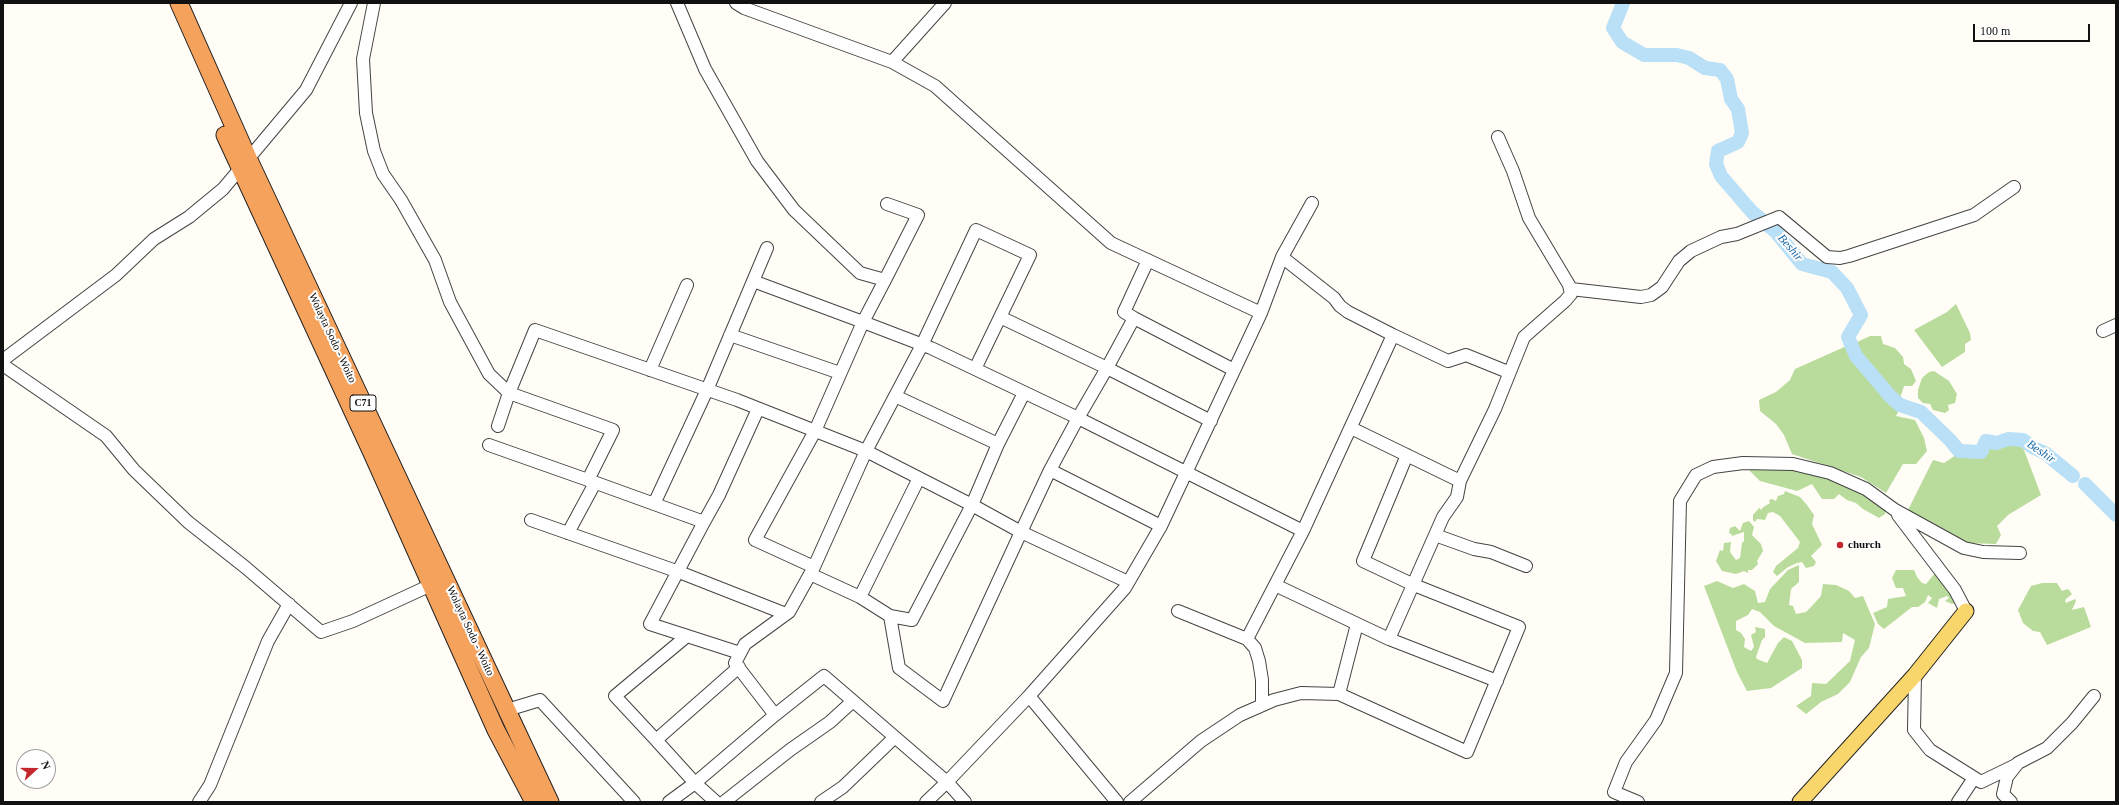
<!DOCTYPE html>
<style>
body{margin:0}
#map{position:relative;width:2119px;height:805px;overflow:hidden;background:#fffdf5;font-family:"Times New Roman",serif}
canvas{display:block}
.frame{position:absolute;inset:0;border:4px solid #111;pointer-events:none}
.north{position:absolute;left:16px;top:749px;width:40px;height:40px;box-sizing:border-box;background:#fff;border:1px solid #a0a0a0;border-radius:50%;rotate:69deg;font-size:11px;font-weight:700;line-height:16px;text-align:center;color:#111}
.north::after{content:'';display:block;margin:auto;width:14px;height:18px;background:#c4262e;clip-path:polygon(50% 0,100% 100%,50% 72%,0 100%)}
.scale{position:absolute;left:1973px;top:24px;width:117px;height:18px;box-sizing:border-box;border:2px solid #111;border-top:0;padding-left:5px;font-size:12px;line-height:14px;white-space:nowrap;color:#111;-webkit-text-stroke:3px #fff;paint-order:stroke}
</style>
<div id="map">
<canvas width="2119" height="805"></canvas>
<div class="frame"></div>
<div class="north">N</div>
<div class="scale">100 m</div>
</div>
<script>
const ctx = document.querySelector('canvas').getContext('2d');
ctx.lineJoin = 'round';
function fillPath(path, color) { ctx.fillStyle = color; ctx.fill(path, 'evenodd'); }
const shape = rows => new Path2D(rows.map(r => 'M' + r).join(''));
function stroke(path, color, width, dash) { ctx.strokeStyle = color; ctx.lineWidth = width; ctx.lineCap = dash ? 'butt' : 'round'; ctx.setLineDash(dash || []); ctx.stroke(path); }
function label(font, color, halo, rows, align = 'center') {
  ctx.font = font + ' "Times New Roman",serif'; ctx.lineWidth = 4; ctx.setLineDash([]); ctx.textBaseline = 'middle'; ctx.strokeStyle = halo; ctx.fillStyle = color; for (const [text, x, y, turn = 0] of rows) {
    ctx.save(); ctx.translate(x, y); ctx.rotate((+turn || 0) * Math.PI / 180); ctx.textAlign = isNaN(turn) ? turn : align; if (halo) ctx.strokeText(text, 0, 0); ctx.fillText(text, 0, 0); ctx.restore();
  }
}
fillPath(shape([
 [1956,304,1970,333,1971,340,1965,344,1965,352,1942,367,1914,330,1947,312],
 [1870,336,1881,336,1883,344,1895,348,1903,357,1904,364,1911,369,1916,381,1912,386,1904,386,1899,401,1892,396,1862,361,1853,346,1853,344],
 [1851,344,1854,358,1900,408,1896,416,1915,420,1924,438,1927,451,1916,464,1903,464,1886,493,1861,477,1792,454,1784,435,1776,424,1760,411,1759,400,1776,392,1790,380,1795,369],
 [1934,371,1949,381,1957,394,1955,403,1948,405,1949,410,1945,413,1933,410,1930,404,1923,403,1918,398,1918,390,1922,378,1929,372],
 [2011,441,2021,442,2041,495,2008,515,1997,526,2001,535,1996,544,1962,543,1908,510,1933,460,1944,463,1959,453,1981,453,1987,443,1996,445],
 [1745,466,1813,470,1887,505,1885,514,1879,518,1863,509,1856,503,1847,500,1839,494,1834,499,1822,499,1812,484,1797,491,1760,481],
 [1785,491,1800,497,1807,505,1814,515,1812,524,1822,545,1811,556,1816,562,1814,566,1806,568,1802,562,1797,563,1788,567,1777,576,1773,572,1776,566,1798,548,1800,542,1780,516,1773,512,1768,513,1765,520,1757,519,1755,522,1753,520,1753,515,1759,508,1762,510,1762,508,1770,503,1769,500,1772,499,1776,501,1778,496,1784,494],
 [1749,521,1754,527,1752,535,1761,544,1763,551,1757,561,1758,564,1752,570,1748,570,1748,573,1744,571,1736,574,1722,571,1716,561,1720,550,1723,551,1724,543,1731,542,1730,552,1736,560,1740,558,1742,543,1744,541,1744,532,1732,536,1731,533,1729,534,1730,528,1735,526,1740,531,1743,523],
 [1799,565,1799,582,1791,589,1789,605,1793,606,1796,614,1806,612,1811,607,1821,596,1823,584,1836,585,1849,591,1855,598,1863,596,1875,624,1869,648,1861,657,1850,682,1838,694,1821,702,1806,714,1796,706,1811,696,1812,683,1826,684,1850,661,1855,640,1843,633,1842,642,1805,643,1774,626,1760,612,1752,609,1748,615,1736,621,1736,630,1741,633,1745,639,1744,647,1751,651,1754,647,1751,635,1756,632,1755,627,1765,629,1765,637,1762,640,1756,657,1757,659,1767,663,1778,643,1784,637,1792,641,1802,660,1802,668,1771,688,1747,691,1737,672,1704,586,1717,581,1733,588,1744,584,1755,591,1758,603,1765,602,1770,589,1788,570],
 [1896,570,1914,570,1917,577,1922,583,1926,584,1935,573,1939,574,1955,603,1952,604,1945,601,1949,598,1947,596,1939,599,1937,608,1928,603,1932,598,1928,595,1925,602,1918,607,1912,607,1884,629,1878,624,1873,613,1887,607,1888,599,1906,596,1903,588,1896,588,1892,578],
 [2042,583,2057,583,2062,591,2068,589,2072,594,2065,600,2066,603,2075,599,2076,601,2072,610,2084,607,2091,627,2047,645,2040,632,2033,631,2023,623,2018,610,2031,586]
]), '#b9dc9c');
stroke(shape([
 [1623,3,1613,28,1622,42,1644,55,1677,55,1689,58,1705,68,1720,70,1727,79,1731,99,1738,109,1742,133,1738,142,1718,151,1716,164,1721,176,1752,212,1775,231,1802,264,1832,272,1847,288,1861,315,1848,337,1856,356,1890,396,1900,405,1921,412,1950,440,1959,451,1981,452,1986,441,1997,443,2008,439,2023,440,2034,448,2045,453,2073,476],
 [2085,484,2116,515]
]), '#b9e0f7', 14);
const minor = shape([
 [374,3,363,59,366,113,374,151,383,174,401,200,435,260,450,302,489,374,509,393,498,426],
 [677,3,705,69,757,161,794,210,860,273,885,280,863,322,931,348,1078,418,1050,470,1161,526,1261,313],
 [736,3,744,8,892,62,935,86,1111,243,1261,313,1282,257,1312,203],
 [892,62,945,3],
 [1282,257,1334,298,1340,306,1348,312,1393,335,1448,361,1466,355,1508,372],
 [1148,260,1124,312,1134,318,1107,368,1211,421],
 [885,280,918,215,887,204],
 [753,281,863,322,815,431,755,540,814,567,866,451,922,345,976,230,1030,255,975,369],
 [1571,289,1641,297,1651,295,1662,287,1679,261,1691,251,1721,237,1737,234,1779,217,1827,257,1840,258,1849,256,1974,215,2014,187],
 [1000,317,1107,368,1078,418,1303,531],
 [1134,318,1234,370],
 [2103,331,2116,325],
 [730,335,840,373],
 [3,360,116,275,154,239,189,217,223,189,306,90,351,3],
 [3,365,106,436,134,470,188,522,245,567,321,632,353,621,431,585],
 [650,370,687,285],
 [895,396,998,444,1024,393],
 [1351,428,1460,481],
 [489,445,588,480],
 [919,478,860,597,890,616,899,668,943,701,1021,532,1128,582],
 [654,504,707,390,767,248],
 [1898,515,1955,590,1966,611],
 [531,520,679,572,786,614],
 [704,522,719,495,758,409],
 [568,533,595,483],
 [1435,535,1474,549,1491,552,1526,566],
 [814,567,789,612,745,644,735,663,775,715,824,676,947,782,1029,696],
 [810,574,860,597],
 [1275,585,1389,639,1443,517,1457,497,1460,481,1495,409,1524,337,1565,301,1571,294,1569,285,1529,218,1513,171,1498,137],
 [1178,611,1247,639,1255,648,1259,661,1262,680,1262,705],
 [890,616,912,620,972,505,998,444],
 [687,636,615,696,656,740,739,667],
 [1247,639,1303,531,1393,335],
 [1389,639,1497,681],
 [740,653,650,624,704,522,588,480,613,430,509,393,535,330,737,400,866,451,972,505,1021,532,1050,470],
 [1915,675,1914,730,1930,750,1981,782,2016,765],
 [1339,694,1467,752,1519,627,1414,585,1363,561,1407,455],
 [507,710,540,700,634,802],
 [656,740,695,783,775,715],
 [199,802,210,785,268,641,289,604],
 [669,802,695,783,716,802],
 [724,802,790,750,830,722,853,701],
 [821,802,843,787,894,738],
 [926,802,947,782,965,802],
 [1117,802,1029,696,1125,588,1161,526],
 [1130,802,1201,741,1240,715,1274,700,1301,693,1339,694,1357,624],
 [1638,802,1614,792,1626,762,1656,720,1676,673,1680,501,1696,475,1713,467,1743,463,1793,464,1830,473,1866,489,1895,510,1964,548,1983,552,2020,553],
 [1958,802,1974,778],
 [2011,802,2003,794,2007,777,2018,763,2047,748,2072,723,2094,696]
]);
const major = shape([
 [1800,802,1915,675,1966,611]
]);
const highway = shape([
 [179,3,248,158,550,802],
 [225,135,372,453,496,730,534,802]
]);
stroke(minor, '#444', 14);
stroke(major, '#222', 17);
stroke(highway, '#222', 19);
stroke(minor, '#fff', 12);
stroke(major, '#f9d66b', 15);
stroke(highway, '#f5a25d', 17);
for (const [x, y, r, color] of [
 [1840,545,4,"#c4262e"]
]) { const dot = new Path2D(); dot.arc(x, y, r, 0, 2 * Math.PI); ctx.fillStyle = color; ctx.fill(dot); stroke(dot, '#fff', 1.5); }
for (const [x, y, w] of [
 [363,403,26]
]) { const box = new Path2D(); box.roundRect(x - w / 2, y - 8, w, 16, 3); ctx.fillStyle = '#fff'; ctx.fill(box); stroke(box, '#111', 1); }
label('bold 10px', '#111', null, [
 ["C71",363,403]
]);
label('11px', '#111', '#fff', [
 ["Wolayta Sodo - Woito",332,338,65],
 ["Wolayta Sodo - Woito",470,631,65]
]);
label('bold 11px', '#111', '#fff', [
 ["church",1848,545]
], 'left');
label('italic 12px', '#1768a6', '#fff', [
 ["Beshir",1790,248,49],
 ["Beshir",2041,452,34]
]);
</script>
